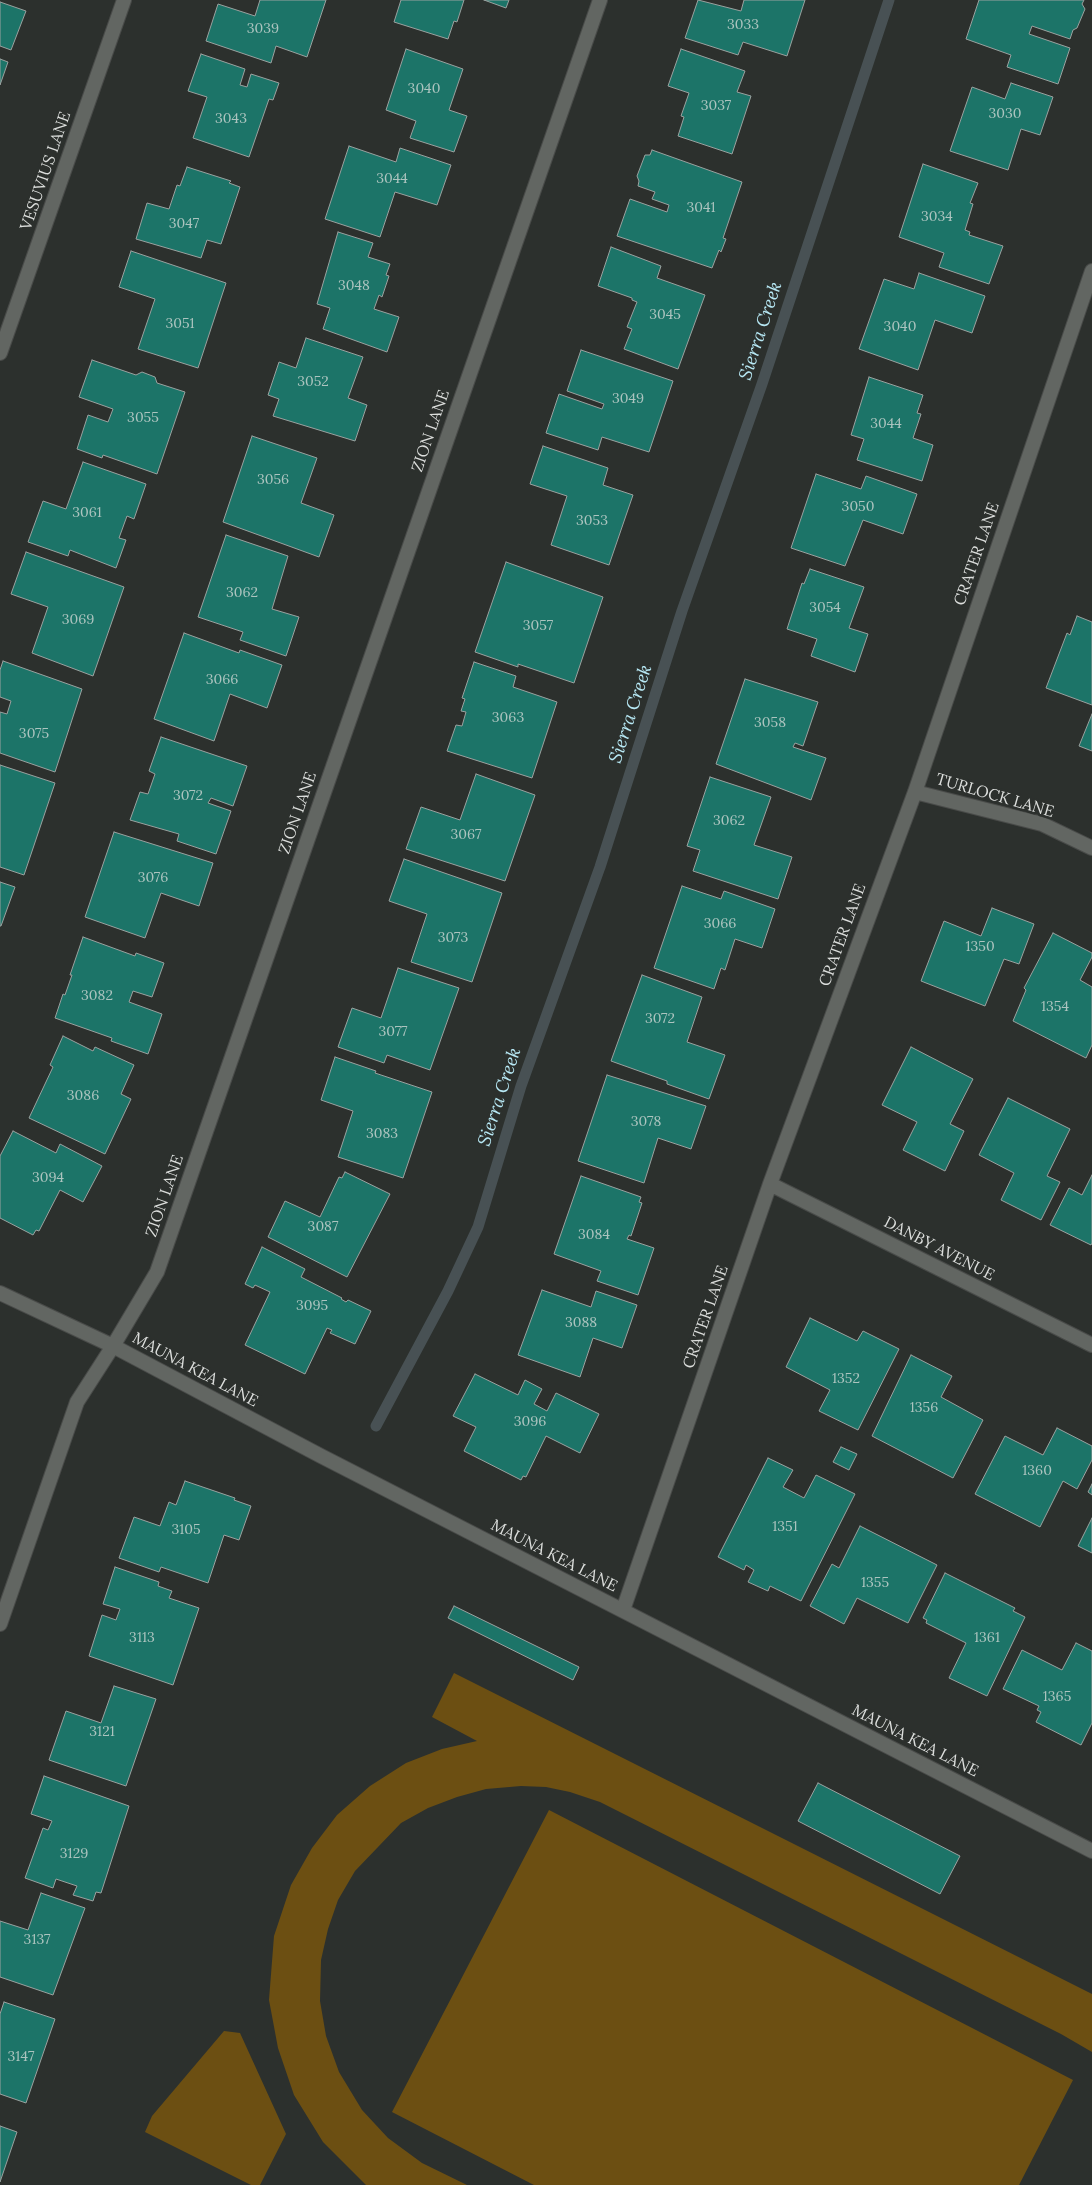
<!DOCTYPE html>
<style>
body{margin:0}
canvas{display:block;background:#2c302d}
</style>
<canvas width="1092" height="2185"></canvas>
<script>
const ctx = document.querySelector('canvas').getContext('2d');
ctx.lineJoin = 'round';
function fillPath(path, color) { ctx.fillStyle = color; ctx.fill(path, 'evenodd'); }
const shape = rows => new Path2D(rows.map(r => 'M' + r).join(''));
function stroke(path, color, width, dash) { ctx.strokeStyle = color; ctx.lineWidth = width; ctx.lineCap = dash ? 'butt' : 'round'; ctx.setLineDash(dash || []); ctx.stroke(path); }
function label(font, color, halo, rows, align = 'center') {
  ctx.font = font + ' Lora,serif'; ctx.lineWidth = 5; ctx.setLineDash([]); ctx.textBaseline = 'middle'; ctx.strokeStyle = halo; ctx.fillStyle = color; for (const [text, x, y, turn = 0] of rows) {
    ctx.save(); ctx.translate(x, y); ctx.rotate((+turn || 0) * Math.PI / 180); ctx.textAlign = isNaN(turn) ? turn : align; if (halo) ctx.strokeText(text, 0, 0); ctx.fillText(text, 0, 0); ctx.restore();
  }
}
fillPath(shape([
 [454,1673,1092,1994,1092,2052,1061,2034,600,1802,570,1792,546,1787,521,1786,486,1789,457,1797,428,1808,401,1823,355,1871,338,1900,328,1929,321,1960,320,2001,326,2036,339,2072,362,2110,388,2138,422,2163,467,2185,366,2185,323,2142,294,2095,278,2048,269,2000,274,1936,291,1885,312,1848,337,1815,370,1786,406,1763,442,1749,477,1741,432,1717],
 [549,1810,1073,2080,1019,2185,534,2185,392,2112],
 [224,2031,240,2033,286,2134,260,2185,251,2185,145,2132,152,2116]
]), '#6c4f12');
stroke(shape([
 [376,1426,448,1291,478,1227,521,1086,600,867,682,611,762,384,889,0]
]), '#485154', 11);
const building = shape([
 [260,0,326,0,307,57,276,46,271,63,206,41,218,4,255,16,260,0],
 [401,0,464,0,457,22,454,21,448,39,394,22,401,0],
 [484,0,509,0,506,8,484,0],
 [698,0,741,11,744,0,805,0,787,56,743,42,738,55,685,38,698,0],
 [979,0,1084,0,1082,4,1085,9,1077,28,1073,30,1070,39,1032,26,1029,34,1070,48,1058,84,1007,67,1011,55,966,39,979,0],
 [0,2,26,11,11,50,0,46,0,2],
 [406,49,463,69,449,110,467,116,454,152,410,138,416,121,386,110,406,49],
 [681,49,745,71,737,92,751,96,732,154,678,136,684,117,681,116,689,93,668,86,681,49],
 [201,54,245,69,240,85,247,87,251,74,279,83,273,100,269,99,249,157,193,138,207,97,188,91,201,54],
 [0,59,8,62,0,85,0,59],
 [1011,83,1053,97,1040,135,1021,129,1008,170,950,151,972,87,1005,99,1011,83],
 [349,146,396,162,400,148,451,165,437,205,395,192,380,237,325,219,349,146],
 [652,150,742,182,723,238,726,239,721,252,719,250,712,268,617,236,630,199,667,212,669,205,652,199,655,192,638,186,639,181,637,176,645,155,650,155,652,150],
 [923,164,978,183,970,203,973,204,965,230,970,232,969,235,1003,246,989,284,939,267,944,253,899,237,923,164],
 [187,167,231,181,229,183,240,187,221,244,207,240,201,258,136,239,147,203,169,209,177,185,180,186,187,167],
 [338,232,373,243,368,257,390,264,386,275,389,276,382,297,379,295,374,309,399,317,387,352,323,329,330,308,317,304,338,232],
 [611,247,661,266,657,278,705,295,678,369,624,349,632,329,627,327,637,302,632,300,632,298,598,286,611,247],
 [131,251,226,283,198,368,138,349,155,299,119,287,131,251],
 [919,273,985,296,972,333,935,320,918,370,859,349,884,279,914,289,919,273],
 [306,338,363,357,348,398,367,405,355,441,273,416,279,399,268,395,279,362,296,368,306,338],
 [581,350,673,381,649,452,602,437,598,450,546,433,559,394,602,409,604,404,567,391,581,350],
 [92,360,136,375,142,372,155,377,157,383,185,392,157,474,103,455,102,458,77,449,88,415,108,422,113,409,79,397,92,360],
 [869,377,923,395,917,413,921,414,913,438,933,445,922,481,857,460,864,439,851,435,869,377],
 [252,436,317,458,301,503,334,515,319,557,223,522,252,436],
 [543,446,608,468,603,485,633,495,609,565,551,545,567,496,530,484,543,446],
 [83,462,146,484,134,519,127,516,119,538,126,540,116,568,70,550,68,556,28,542,43,501,66,509,83,462],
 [816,474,861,489,866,476,917,494,903,534,863,520,845,566,791,548,816,474],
 [226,535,288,556,272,609,299,617,286,656,240,640,243,632,198,617,226,535],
 [26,552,124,587,93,676,32,653,48,607,11,594,26,552],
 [506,562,603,597,574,683,518,664,518,667,475,652,506,562],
 [810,569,864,587,849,628,868,634,855,672,811,656,817,639,787,629,802,583,804,584,810,569],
 [1077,616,1092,622,1092,705,1046,688,1067,633,1070,635,1077,616],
 [184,633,239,653,240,650,282,665,267,708,230,694,214,741,154,719,184,633],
 [3,661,82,689,55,772,0,753,0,712,7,714,11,701,0,697,0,670,3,661],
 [474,662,516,676,513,687,557,702,532,778,447,751,456,725,462,726,466,712,461,711,465,699,462,698,474,662],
 [745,679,818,702,803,746,795,743,793,747,826,758,811,800,716,764,745,679],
 [1092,714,1092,751,1079,746,1092,714],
 [161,737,247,766,233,806,211,798,208,803,231,811,216,854,177,841,179,834,130,820,140,792,148,794,155,774,149,771,161,737],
 [0,765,55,783,24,875,0,867,0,765],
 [476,774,535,795,505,881,406,849,421,807,460,820,476,774],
 [710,777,771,797,754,845,792,857,778,899,693,871,700,850,687,846,710,777],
 [114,832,213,863,199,906,161,893,145,938,85,917,114,832],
 [404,859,502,893,472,982,411,962,427,914,389,901,404,859],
 [0,882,15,887,1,926,0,926,0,882],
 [682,886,721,899,724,891,775,909,762,948,735,939,725,970,721,968,714,989,654,968,682,886],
 [992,908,1034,924,1019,964,1004,959,985,1006,921,981,944,921,981,936,992,908],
 [1053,933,1092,953,1092,957,1080,980,1092,987,1092,1045,1086,1058,1013,1021,1026,990,1024,988,1053,933],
 [83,937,135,956,136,953,164,963,152,997,133,991,129,1002,162,1014,148,1054,111,1041,112,1038,55,1018,63,994,65,995,72,975,70,975,83,937],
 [398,968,459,988,430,1070,387,1055,384,1063,338,1047,352,1008,381,1018,398,968],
 [642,975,702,997,687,1042,725,1055,709,1099,667,1084,667,1081,611,1061,642,975],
 [63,1036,93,1051,95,1047,134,1065,121,1094,131,1099,105,1154,29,1118,53,1067,50,1065,63,1036],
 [911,1047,973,1079,950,1124,964,1131,945,1171,903,1150,917,1122,882,1105,911,1047],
 [335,1057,376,1071,375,1073,432,1092,403,1178,338,1157,353,1111,321,1100,335,1057],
 [607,1075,706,1106,691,1149,658,1138,644,1183,578,1161,607,1075],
 [1008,1098,1070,1129,1047,1176,1060,1182,1041,1220,1001,1200,1014,1173,979,1155,1008,1098],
 [13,1131,56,1153,60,1144,102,1166,83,1202,60,1190,39,1231,36,1230,33,1235,0,1218,0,1156,13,1131],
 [345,1172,390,1194,347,1277,268,1237,285,1201,320,1217,339,1177,342,1178,345,1172],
 [1092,1175,1092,1243,1091,1245,1050,1225,1069,1188,1082,1195,1092,1175],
 [581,1176,641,1197,639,1202,642,1203,631,1236,629,1235,627,1239,654,1248,638,1295,597,1281,601,1271,554,1254,581,1176],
 [262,1247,305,1269,301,1277,342,1298,341,1299,346,1302,348,1300,371,1311,355,1344,330,1333,332,1330,327,1328,305,1374,245,1345,270,1292,255,1285,253,1288,245,1284,262,1247],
 [542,1290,591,1307,596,1291,637,1305,622,1348,593,1338,580,1377,518,1355,542,1290],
 [810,1318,857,1341,863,1331,899,1349,858,1430,819,1411,830,1390,786,1367,810,1318],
 [911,1355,952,1376,941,1397,983,1420,953,1478,872,1436,911,1355],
 [475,1374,518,1395,525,1380,542,1389,534,1404,547,1411,556,1393,599,1414,580,1453,546,1436,526,1477,523,1476,521,1480,464,1451,476,1427,453,1416,475,1374],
 [1057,1428,1092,1446,1092,1460,1077,1489,1063,1481,1040,1527,975,1494,1005,1436,1043,1455,1057,1428],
 [841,1447,857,1454,849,1470,833,1462,841,1447],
 [768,1458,793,1470,783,1487,804,1498,816,1475,855,1494,801,1601,770,1586,768,1591,748,1582,754,1570,746,1565,744,1570,718,1557,768,1458],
 [185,1481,235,1498,234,1500,251,1506,239,1540,224,1535,208,1583,161,1567,159,1572,119,1558,134,1517,160,1526,169,1502,176,1505,185,1481],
 [1092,1484,1092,1495,1088,1492,1092,1484],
 [1092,1518,1092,1553,1078,1546,1092,1518],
 [860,1526,937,1565,908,1623,857,1598,844,1624,810,1606,832,1564,839,1568,860,1526],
 [115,1567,159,1582,158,1586,172,1591,169,1598,199,1608,173,1685,89,1656,102,1615,116,1620,120,1609,103,1604,115,1567],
 [945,1573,1015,1608,1013,1611,1025,1617,987,1696,949,1678,966,1643,926,1623,927,1620,923,1618,945,1573],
 [454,1606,579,1667,573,1680,448,1618,454,1606],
 [1076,1643,1092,1651,1092,1723,1081,1745,1036,1722,1041,1712,1037,1710,1039,1706,1003,1689,1022,1650,1062,1670,1076,1643],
 [114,1686,156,1699,126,1786,49,1760,66,1711,101,1723,114,1686],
 [44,1776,129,1806,101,1893,96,1892,93,1901,73,1895,77,1886,56,1879,53,1888,25,1878,43,1828,48,1830,52,1821,31,1814,44,1776],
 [818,1783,960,1856,940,1894,798,1821,818,1783],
 [41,1893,85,1908,53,1995,0,1977,0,1921,28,1930,41,1893],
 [4,2002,55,2019,26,2103,0,2094,0,2014,4,2002],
 [0,2126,17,2132,0,2182,0,2126]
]);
fillPath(building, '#1c7468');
stroke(building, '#9aa19f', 1);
const minor = shape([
 [0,353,124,0],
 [915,792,1042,824,1092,848],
 [770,1184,1092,1345],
 [0,1293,113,1346,321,1456,1092,1851],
 [623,1610,770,1184,915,792,1092,271],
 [0,1624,77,1402,113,1346,157,1272,600,0]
]);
stroke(minor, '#494b49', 16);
stroke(minor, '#626662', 14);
label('14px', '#acc4bf', null, [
 ["3033",743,25],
 ["3039",263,29],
 ["3040",424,89],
 ["3037",716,106],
 ["3030",1005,114],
 ["3043",231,119],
 ["3044",392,179],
 ["3041",701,208],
 ["3034",937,217],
 ["3047",184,224],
 ["3048",354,286],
 ["3045",665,315],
 ["3051",180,324],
 ["3040",900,327],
 ["3052",313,382],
 ["3049",628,399],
 ["3055",143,418],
 ["3044",886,424],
 ["3056",273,480],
 ["3050",858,507],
 ["3061",87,513],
 ["3053",592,521],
 ["3062",242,593],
 ["3054",825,608],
 ["3069",78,620],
 ["3057",538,626],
 ["3066",222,680],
 ["3063",508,718],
 ["3058",770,723],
 ["3075",34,734],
 ["3072",188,796],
 ["3062",729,821],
 ["3067",466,835],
 ["3076",153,878],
 ["3066",720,924],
 ["3073",453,938],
 ["1350",980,947],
 ["3082",97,996],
 ["1354",1055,1007],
 ["3072",660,1019],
 ["3077",393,1032],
 ["3086",83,1096],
 ["3078",646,1122],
 ["3083",382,1134],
 ["3094",48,1178],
 ["3087",323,1227],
 ["3084",594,1235],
 ["3095",312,1306],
 ["3088",581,1323],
 ["1352",846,1379],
 ["1356",924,1408],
 ["3096",530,1422],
 ["1360",1037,1471],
 ["1351",785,1527],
 ["3105",186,1530],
 ["1355",875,1583],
 ["3113",142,1638],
 ["1361",987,1638],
 ["1365",1057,1697],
 ["3121",102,1732],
 ["3129",74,1854],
 ["3137",37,1940],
 ["3147",21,2057]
]);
label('16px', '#dcdedc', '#2c302d', [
 ["VESUVIUS LANE",46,171,-71],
 ["ZION LANE",431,431,-71],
 ["CRATER LANE",977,554,-71],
 ["TURLOCK LANE",995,796,16],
 ["ZION LANE",298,813,-71],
 ["CRATER LANE",843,935,-70],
 ["ZION LANE",165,1196,-71],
 ["DANBY AVENUE",939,1249,27],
 ["CRATER LANE",706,1317,-71],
 ["MAUNA KEA LANE",195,1370,28],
 ["MAUNA KEA LANE",554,1556,27],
 ["MAUNA KEA LANE",915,1741,27]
]);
label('italic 18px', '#b7e8f4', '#2c302d', [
 ["Sierra Creek",761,331,-72],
 ["Sierra Creek",631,714,-72],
 ["Sierra Creek",500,1097,-72]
]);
</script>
